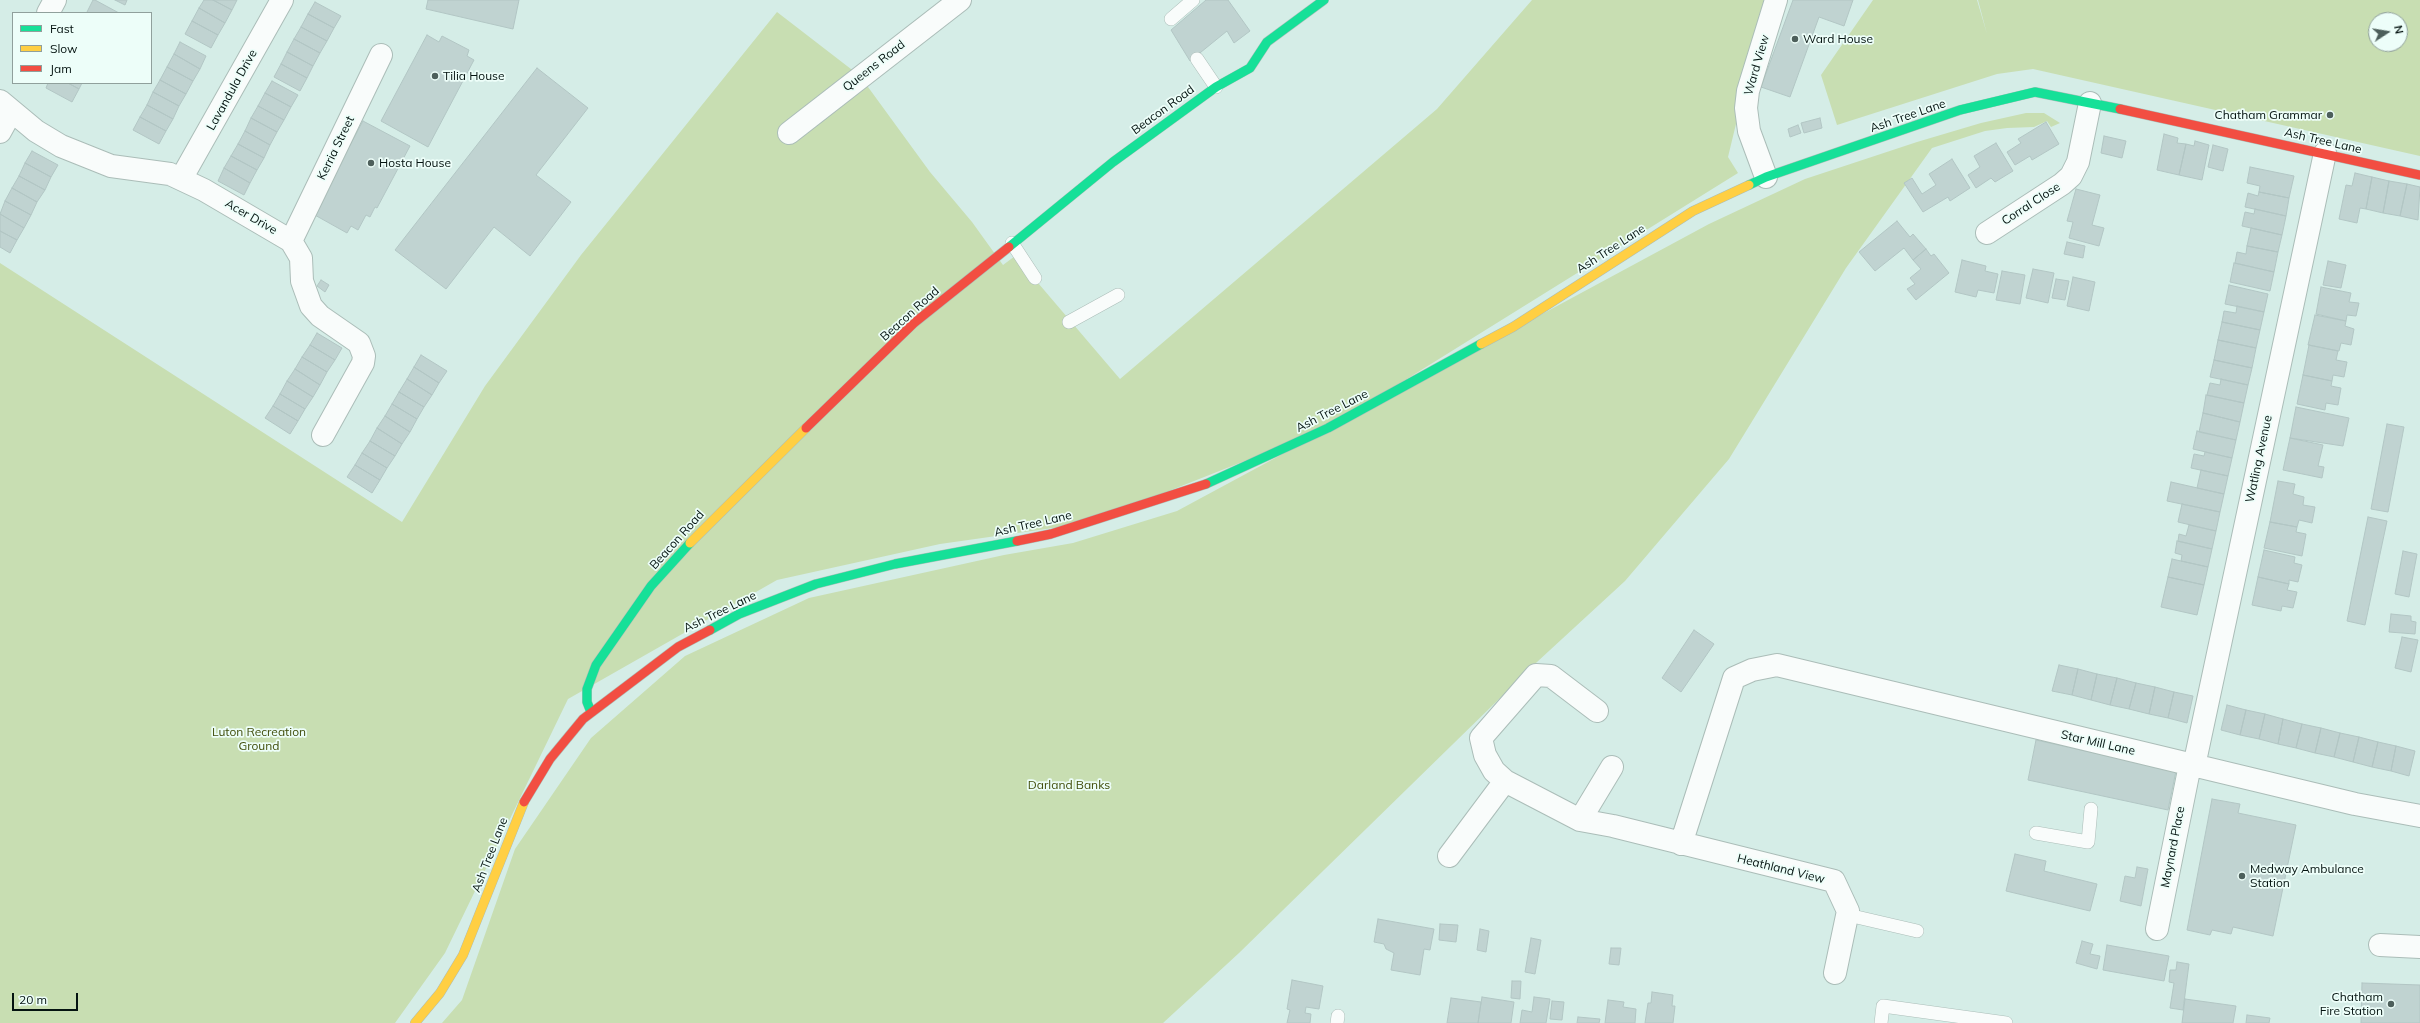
<!DOCTYPE html>
<style>
body{margin:0}
#map{position:relative;width:2420px;height:1023px;overflow:hidden;background:#d5ede7;font-family:Mulish,sans-serif}
canvas{display:block}
.legend{position:absolute;left:12px;top:12px;width:140px;height:72px;box-sizing:border-box;background:#edfef9;border:1px solid #90a09c;margin:0;padding:5px 7px;list-style:none;font-size:12px;color:#041310}
.legend li{display:flex;align-items:center;gap:8px;height:20px}
.legend b{width:20px;border:1px solid #90a09c}
.north{position:absolute;left:2368px;top:12px;width:40px;height:40px;box-sizing:border-box;background:#edfef9;border:1px solid #90a09c;border-radius:50%;rotate:78deg;font-size:11px;font-weight:700;line-height:16px;text-align:center;color:#041310}
.north::after{content:'';display:block;margin:auto;width:14px;height:18px;background:#4d5f5b;clip-path:polygon(50% 0,100% 100%,50% 72%,0 100%)}
.scale{position:absolute;left:12px;top:993px;width:66px;height:18px;box-sizing:border-box;border:2px solid #041310;border-top:0;padding-left:5px;font-size:12px;line-height:14px;white-space:nowrap;color:#041310;-webkit-text-stroke:3px #edfef9;paint-order:stroke}
</style>
<div id="map">
<canvas width="2420" height="1023"></canvas>
<ul class="legend">
<li><b style="height:5px;background:#16e098"></b>Fast</li>
<li><b style="height:5px;background:#ffcf43"></b>Slow</li>
<li><b style="height:5px;background:#f24e42"></b>Jam</li>
</ul>
<div class="north">N</div>
<div class="scale">20 m</div>
</div>
<script>
const ctx = document.querySelector('canvas').getContext('2d');
ctx.lineJoin = 'round';
function fillPath(path, color) { ctx.fillStyle = color; ctx.fill(path, 'evenodd'); }
const shape = rows => new Path2D(rows.map(r => 'M' + r).join(''));
function stroke(path, color, width, dash) { ctx.strokeStyle = color; ctx.lineWidth = width; ctx.lineCap = dash ? 'butt' : 'round'; ctx.setLineDash(dash || []); ctx.stroke(path); }
function label(font, color, halo, rows, align = 'center') {
  ctx.font = font + ' Mulish,sans-serif'; ctx.lineWidth = 3.5; ctx.setLineDash([]); ctx.textBaseline = 'middle'; ctx.strokeStyle = halo; ctx.fillStyle = color; for (const [text, x, y, turn = 0] of rows) {
    ctx.save(); ctx.translate(x, y); ctx.rotate((+turn || 0) * Math.PI / 180); ctx.textAlign = isNaN(turn) ? turn : align; if (halo) ctx.strokeText(text, 0, 0); ctx.fillText(text, 0, 0); ctx.restore();
  }
}
fillPath(shape([
 [1532,0,1771,0,1742,99,1728,157,1738,173,1328,428,1088,523,940,544,777,580,568,699,445,953,395,1023,0,1023,0,263,402,522,485,386,581,255,777,12,860,76,930,172,972,222,1003,265,1015,256,1120,379,1437,109],
 [1873,0,1977,0,1987,34,1978,0,2420,0,2420,156,2033,69,1997,74,1837,125,1821,75],
 [2376,20,2400,20,2400,44,2376,44],
 [2026,113,2044,113,2060,123,2051,127,2047,121,2034,127,2007,128,1985,131,1932,148,1846,268,1729,459,1625,581,1537,662,1239,953,1163,1023,442,1023,462,1000,515,849,591,738,685,656,809,598,1004,555,1073,543,1177,511,1709,224,1805,179,1917,142,1981,123]
]), '#c8deb2');
const building = shape([
 [93,0,95,0,119,13,89,13,87,12,93,0],
 [115,0,127,0,125,5,115,0],
 [204,0,213,0,232,10,225,23,199,8,204,0],
 [213,0,237,0,232,10,213,0],
 [428,0,519,0,513,29,426,9,428,0],
 [1206,0,1228,0,1250,31,1234,43,1227,31,1190,61,1171,30,1206,0],
 [1793,0,1853,0,1844,26,1819,17,1790,97,1761,87,1793,0],
 [315,2,341,16,334,28,308,14,315,2],
 [199,8,225,23,218,35,192,21,199,8],
 [308,14,334,28,327,41,301,27,308,14],
 [192,21,218,35,211,48,185,34,192,21],
 [301,27,327,41,320,53,294,39,301,27],
 [427,35,439,42,442,36,469,50,467,56,474,60,428,147,381,121,427,35],
 [294,39,320,53,313,66,287,52,294,39],
 [180,42,206,56,200,69,174,54,180,42],
 [287,52,313,66,307,78,281,64,287,52],
 [174,54,200,69,193,81,167,67,174,54],
 [281,64,307,78,300,91,274,77,281,64],
 [167,67,193,81,186,94,160,80,167,67],
 [537,68,588,108,536,175,571,202,530,256,494,227,446,289,395,250,537,68],
 [160,80,186,94,179,106,153,92,160,80],
 [272,81,298,95,291,107,265,93,272,81],
 [48,83,68,83,79,89,72,102,46,88,48,83],
 [68,83,82,83,79,89,68,83],
 [153,92,179,106,173,119,147,105,153,92],
 [265,93,291,107,284,120,258,106,265,93],
 [147,105,173,119,166,131,140,117,147,105],
 [258,106,284,120,277,132,251,118,258,106],
 [140,117,166,131,159,144,133,130,140,117],
 [251,118,277,132,270,145,245,131,251,118],
 [1820,118,1822,128,1804,133,1801,123,1820,118],
 [363,121,410,146,377,208,375,207,370,217,366,215,358,230,351,226,347,233,313,214,363,121],
 [2046,122,2059,144,2032,160,2030,156,2015,165,2007,152,2021,143,2018,139,2046,122],
 [1798,125,1801,133,1790,137,1788,129,1798,125],
 [245,131,270,145,264,158,238,144,245,131],
 [2164,134,2178,138,2177,143,2186,144,2179,175,2157,170,2164,134],
 [2104,136,2126,141,2122,158,2101,153,2104,136],
 [2195,141,2209,145,2202,180,2179,175,2186,144,2194,146,2195,141],
 [1996,143,2013,171,1995,182,1991,178,1976,188,1968,175,1980,167,1974,156,1996,143],
 [238,144,264,158,257,170,231,156,238,144],
 [2213,145,2228,149,2223,171,2208,167,2213,145],
 [32,151,58,165,51,177,25,163,32,151],
 [231,156,257,170,250,183,224,168,231,156],
 [1952,159,1970,188,1950,201,1948,197,1923,212,1904,183,1912,178,1922,194,1936,185,1929,174,1952,159],
 [25,163,51,177,45,190,19,176,25,163],
 [2250,167,2294,176,2289,198,2259,192,2260,186,2247,183,2250,167],
 [224,168,250,183,244,195,218,181,224,168],
 [2355,173,2372,177,2366,209,2360,208,2357,223,2339,219,2346,185,2352,186,2355,173],
 [19,176,45,190,37,202,12,188,19,176],
 [2372,177,2389,181,2383,213,2366,209,2372,177],
 [2389,181,2407,184,2400,216,2383,213,2389,181],
 [2407,184,2420,187,2418,220,2400,216,2407,184],
 [12,188,37,202,31,215,5,201,12,188],
 [2076,189,2100,195,2092,225,2104,228,2099,246,2069,238,2073,222,2067,221,2076,189],
 [2259,192,2289,198,2286,216,2245,207,2248,193,2258,196,2259,192],
 [5,201,31,215,24,228,0,214,5,201],
 [2255,209,2286,216,2282,235,2242,226,2245,212,2254,214,2255,209],
 [0,214,24,228,17,240,0,231,0,214],
 [1897,221,1910,237,1913,234,1926,249,1913,260,1904,248,1875,271,1859,252,1897,221],
 [2251,228,2282,235,2278,252,2247,246,2251,228],
 [0,231,17,240,10,253,0,247,0,231],
 [2067,242,2085,246,2083,258,2064,254,2067,242],
 [2247,246,2278,252,2274,272,2235,263,2237,252,2246,254,2247,246],
 [1926,249,1931,256,1934,254,1949,273,1916,300,1907,289,1915,284,1910,278,1921,269,1913,260,1926,249],
 [1962,260,1986,266,1985,271,1998,274,1994,293,1978,290,1976,297,1955,292,1962,260],
 [2328,261,2346,265,2341,288,2323,285,2328,261],
 [2234,263,2274,272,2270,291,2230,282,2234,263],
 [2033,269,2054,273,2048,303,2026,298,2033,269],
 [2002,271,2025,275,2020,304,1996,300,2002,271],
 [2073,277,2095,282,2089,311,2067,306,2073,277],
 [2056,279,2069,281,2065,300,2052,298,2056,279],
 [321,280,329,285,325,292,317,286,321,280],
 [2229,285,2268,294,2264,312,2225,304,2229,285],
 [2321,287,2351,293,2349,302,2359,303,2356,316,2347,315,2346,321,2316,314,2321,287],
 [2237,306,2264,312,2260,330,2222,322,2224,311,2236,313,2237,306],
 [2315,315,2346,321,2345,326,2354,329,2351,345,2341,343,2339,351,2308,345,2315,315],
 [2222,322,2260,330,2256,348,2218,340,2222,322],
 [317,333,342,348,335,360,310,345,317,333],
 [2218,340,2256,348,2252,368,2214,360,2218,340],
 [310,345,335,360,327,372,302,357,310,345],
 [2309,345,2338,351,2336,360,2347,362,2344,377,2333,375,2332,381,2303,375,2309,345],
 [421,355,447,371,439,383,414,367,421,355],
 [302,357,327,372,320,385,295,369,302,357],
 [2214,360,2252,368,2248,385,2210,377,2214,360],
 [414,367,439,383,432,395,407,379,414,367],
 [295,369,320,385,313,397,287,381,295,369],
 [2303,375,2332,381,2331,386,2341,388,2338,405,2326,403,2325,410,2297,404,2303,375],
 [407,379,432,395,424,407,399,392,407,379],
 [2221,379,2248,385,2244,403,2207,395,2210,383,2220,385,2221,379],
 [287,381,313,397,305,409,280,394,287,381],
 [399,392,424,407,417,419,392,404,399,392],
 [280,394,305,409,298,421,273,406,280,394],
 [2206,395,2244,403,2240,422,2203,413,2206,395],
 [392,404,417,419,410,432,385,416,392,404],
 [273,406,298,421,290,434,265,418,273,406],
 [2296,407,2349,418,2343,446,2290,438,2296,407],
 [2203,413,2240,422,2236,440,2199,432,2203,413],
 [385,416,410,432,402,444,377,428,385,416],
 [2387,424,2404,427,2388,512,2371,509,2387,424],
 [377,428,402,444,395,456,370,441,377,428],
 [2197,431,2236,440,2232,458,2193,449,2197,431],
 [2290,438,2323,445,2318,466,2324,467,2322,478,2283,470,2290,438],
 [370,441,395,456,387,468,362,453,370,441],
 [2205,452,2232,458,2228,476,2191,468,2194,454,2204,456,2205,452],
 [362,453,387,468,380,480,355,465,362,453],
 [355,465,380,480,372,493,347,477,355,465],
 [2201,470,2228,476,2224,494,2197,488,2201,470],
 [2278,481,2295,484,2293,494,2304,497,2303,505,2315,507,2312,523,2299,520,2297,527,2270,522,2278,481],
 [2171,482,2224,494,2220,512,2167,501,2171,482],
 [2182,504,2220,512,2216,531,2178,522,2182,504],
 [2368,517,2387,521,2365,625,2347,621,2368,517],
 [2270,522,2297,527,2296,532,2306,534,2302,556,2264,548,2270,522],
 [2189,525,2216,531,2212,549,2178,541,2179,534,2186,536,2189,525],
 [2177,541,2212,549,2208,567,2181,561,2182,555,2175,553,2177,541],
 [2264,550,2295,557,2294,563,2302,565,2298,582,2289,580,2289,584,2258,577,2264,550],
 [2403,551,2417,554,2409,597,2395,594,2403,551],
 [2172,559,2208,567,2204,585,2168,577,2172,559],
 [2168,577,2204,585,2197,615,2161,607,2168,577],
 [2258,577,2289,584,2287,590,2297,592,2293,608,2282,606,2281,611,2252,605,2258,577],
 [2391,614,2411,616,2411,621,2416,622,2415,634,2389,632,2391,614],
 [1694,630,1714,644,1681,692,1662,678,1694,630],
 [2402,637,2418,640,2411,672,2395,668,2402,637],
 [2059,665,2078,669,2072,695,2052,691,2059,665],
 [2078,669,2097,674,2091,700,2072,695,2078,669],
 [2097,674,2117,678,2110,705,2091,700,2097,674],
 [2117,678,2136,683,2129,709,2110,705,2117,678],
 [2136,683,2155,687,2149,714,2129,709,2136,683],
 [2155,687,2174,692,2168,718,2149,714,2155,687],
 [2174,692,2193,696,2187,723,2168,718,2174,692],
 [2227,705,2246,710,2240,735,2221,730,2227,705],
 [2246,710,2265,714,2259,739,2240,735,2246,710],
 [2265,714,2283,719,2278,744,2259,739,2265,714],
 [2283,719,2302,724,2296,748,2278,744,2283,719],
 [2302,724,2321,728,2315,753,2296,748,2302,724],
 [2321,728,2340,733,2334,757,2315,753,2321,728],
 [2340,733,2359,737,2353,762,2334,757,2340,733],
 [2359,737,2378,742,2372,767,2353,762,2359,737],
 [2036,740,2176,771,2168,810,2028,780,2036,740],
 [2378,742,2396,746,2391,771,2372,767,2378,742],
 [2396,746,2415,751,2409,776,2391,771,2396,746],
 [2212,799,2240,804,2238,813,2296,825,2273,936,2233,927,2231,934,2212,930,2210,935,2187,930,2212,799],
 [2015,854,2046,861,2044,871,2097,884,2090,911,2006,891,2015,854],
 [2137,867,2148,869,2141,906,2120,901,2125,876,2135,878,2137,867],
 [1378,919,1434,929,1430,950,1424,949,1420,975,1391,970,1394,953,1386,949,1384,944,1374,942,1378,919],
 [1440,924,1458,925,1456,942,1439,940,1440,924],
 [1480,929,1489,931,1486,952,1477,950,1480,929],
 [1531,938,1541,940,1535,974,1525,972,1531,938],
 [2082,941,2093,944,2090,954,2100,956,2097,969,2076,963,2082,941],
 [2107,945,2169,956,2164,981,2103,970,2107,945],
 [1611,948,1621,948,1619,965,1609,964,1611,948],
 [2177,962,2189,964,2183,1010,2170,1008,2174,983,2169,982,2170,970,2176,970,2177,962],
 [1292,980,1323,986,1319,1009,1306,1007,1305,1013,1311,1014,1310,1023,1287,1023,1290,1010,1287,1009,1292,980],
 [1512,981,1521,981,1520,999,1511,998,1512,981],
 [2362,983,2420,985,2420,1023,2361,1023,2362,983],
 [1652,992,1673,995,1672,1006,1675,1006,1673,1023,1645,1023,1648,1003,1651,1003,1652,992],
 [1482,997,1514,1002,1511,1023,1478,1023,1482,997],
 [1534,997,1550,999,1546,1023,1520,1023,1522,1010,1532,1012,1534,997],
 [1451,998,1481,1002,1478,1023,1447,1023,1451,998],
 [2185,999,2236,1006,2233,1023,2182,1023,2185,999],
 [1608,1000,1624,1002,1623,1007,1636,1009,1635,1023,1605,1023,1608,1000],
 [1552,1001,1564,1002,1562,1020,1550,1019,1552,1001],
 [2247,1015,2270,1018,2269,1023,2246,1023,2247,1015],
 [1578,1017,1600,1019,1599,1023,1577,1023,1578,1017]
]);
fillPath(building, '#c0d3d1');
stroke(building, '#b2c6c4', 1);
const lane = shape([
 [1171,19,1193,0],
 [1197,59,1216,87],
 [1012,243,1035,278],
 [1069,322,1118,295],
 [2036,833,2088,842,2091,809],
 [1848,915,1917,931],
 [1337,1023,1338,1016],
 [1881,1023,1883,1006,2006,1023]
]);
const street = shape([
 [48,13,55,0],
 [0,101,36,131,61,146,111,166,170,174,204,190,291,241,301,258,302,281,311,306,320,316,359,343,364,356,363,363,323,435],
 [0,132,11,112],
 [789,133,960,0],
 [1766,177,1749,131,1746,108,1748,91,1776,0],
 [181,179,282,0],
 [1987,233,2062,184,2071,176,2078,162,2090,103],
 [291,241,381,55],
 [1597,711,1551,676,1536,675,1481,738,1485,755,1494,771,1505,781,1580,820,1613,826,1834,881,1848,911,1835,973],
 [2194,766,2325,153],
 [1580,820,1612,767],
 [1681,844,1734,678,1752,670,1777,665,2355,804,2420,816],
 [1449,856,1505,781],
 [2157,929,2190,765],
 [2380,945,2420,947]
]);
const fast = shape([
 [1749,185,1766,177,1960,110,2035,92,2120,109],
 [1009,247,1113,162,1216,87,1250,68,1267,42,1324,0],
 [1206,484,1328,428,1481,344],
 [710,630,739,614,816,584,895,564,1017,541],
 [591,712,587,702,587,689,596,665,651,586,690,543]
]);
const slow = shape([
 [1481,344,1513,327,1693,211,1749,185],
 [690,543,806,428],
 [415,1023,440,993,463,955,524,802]
]);
const jam = shape([
 [2120,109,2420,175],
 [806,428,914,323,1009,247],
 [1017,541,1051,534,1206,484],
 [524,802,550,759,583,719,678,647,710,630]
]);
stroke(lane, '#abbdb8', 14);
stroke(street, '#abbdb8', 24);
stroke(fast, '#abbdb8', 10);
stroke(slow, '#abbdb8', 10);
stroke(jam, '#abbdb8', 10);
stroke(lane, '#f9fcfb', 13);
stroke(street, '#f9fcfb', 22);
stroke(fast, '#16e098', 9);
stroke(slow, '#ffcf43', 9);
stroke(jam, '#f24e42', 9);
for (const [x, y, r, color] of [
 [1795,39,4,"#4d5f5b"],
 [435,76,4,"#4d5f5b"],
 [2330,115,4,"#4d5f5b"],
 [371,163,4,"#4d5f5b"],
 [2242,876,4,"#4d5f5b"],
 [2391,1004,4,"#4d5f5b"]
]) { const dot = new Path2D(); dot.arc(x, y, r, 0, 2 * Math.PI); ctx.fillStyle = color; ctx.fill(dot); stroke(dot, '#edfef9', 1.5); }
label('12px', '#041310', '#edfef9', [
 ["Ward House",1803,39],
 ["Tilia House",443,76],
 ["Chatham Grammar",2322,115,"right"],
 ["Hosta House",379,163],
 ["Medway Ambulance",2250,869],
 ["Station",2250,883],
 ["Chatham",2383,997,"right"],
 ["Fire Station",2383,1011,"right"]
], 'left');
label('12px', '#041310', '#edfef9', [
 ["Ward View",1757,65,-74],
 ["Queens Road",874,66,-38],
 ["Lavandula Drive",232,90,-61],
 ["Beacon Road",1163,110,-36],
 ["Ash Tree Lane",1908,116,-19],
 ["Ash Tree Lane",2323,141,13],
 ["Kerria Street",336,148,-64],
 ["Corral Close",2031,204,-33],
 ["Acer Drive",251,217,30],
 ["Ash Tree Lane",1611,249,-33],
 ["Beacon Road",910,314,-42],
 ["Ash Tree Lane",1332,411,-27],
 ["Watling Avenue",2259,459,-78],
 ["Ash Tree Lane",1033,524,-13],
 ["Beacon Road",677,540,-48],
 ["Ash Tree Lane",720,612,-26],
 ["Star Mill Lane",2098,743,13],
 ["Maynard Place",2173,847,-79],
 ["Ash Tree Lane",490,855,-69],
 ["Heathland View",1781,869,14]
]);
label('12px', '#414e0b', '#edfef9', [
 ["Luton Recreation",259,732],
 ["Ground",259,746],
 ["Darland Banks",1069,785]
]);
</script>
